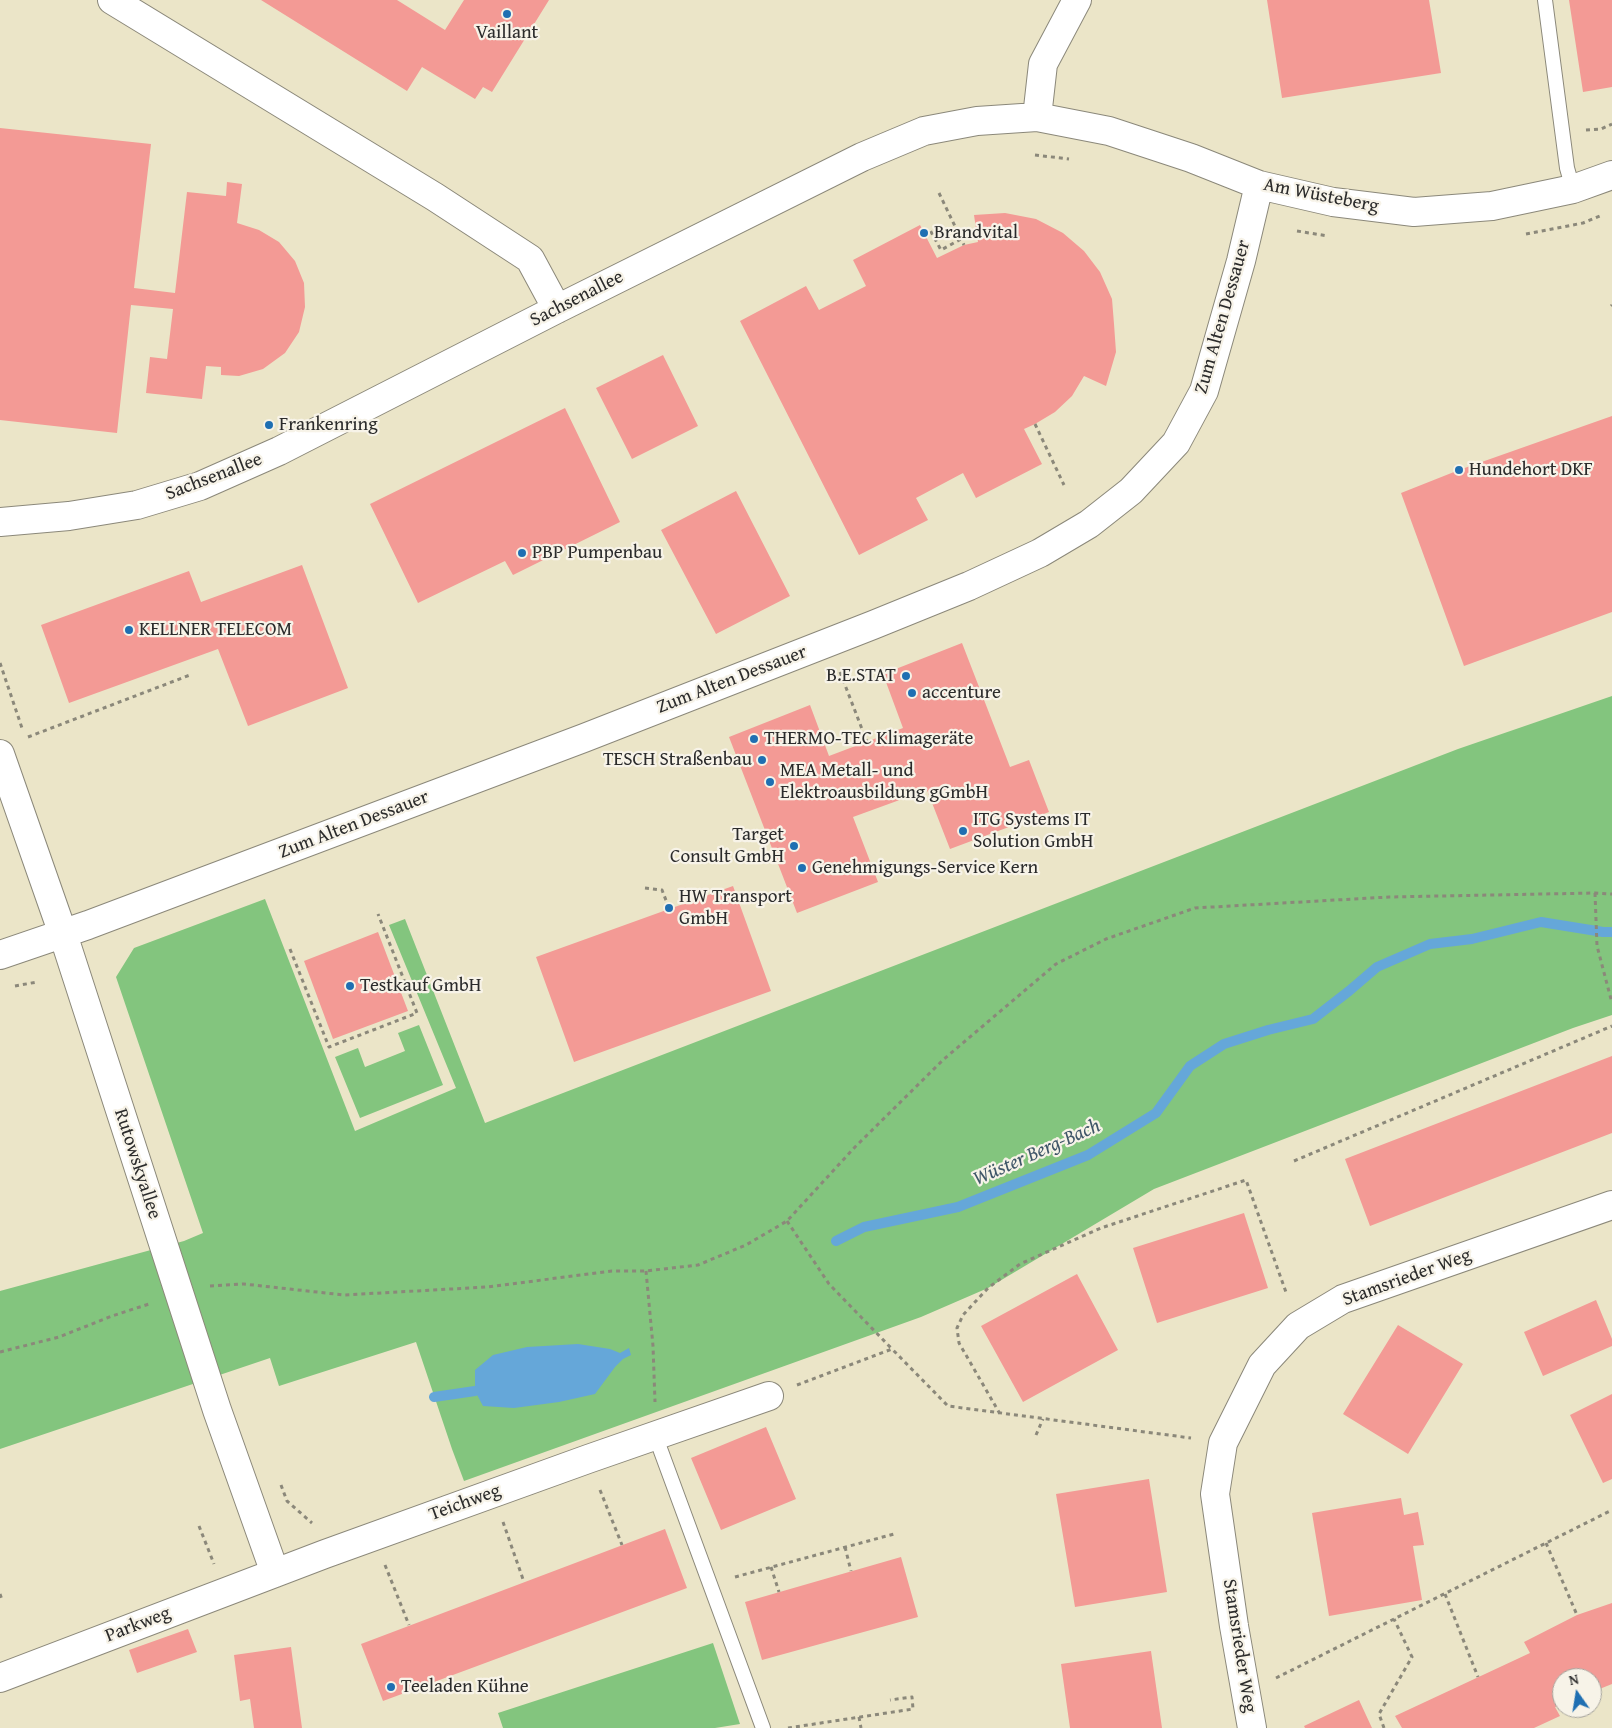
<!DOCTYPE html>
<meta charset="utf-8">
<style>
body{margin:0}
#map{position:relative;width:1612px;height:1728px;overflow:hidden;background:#ebe5c8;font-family:"Gentium Book Plus",serif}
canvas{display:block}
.north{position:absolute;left:1552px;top:1668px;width:50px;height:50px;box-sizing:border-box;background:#f7f3e8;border:1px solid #a5a39c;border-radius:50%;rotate:347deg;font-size:14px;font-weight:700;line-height:20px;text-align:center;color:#2b2b2b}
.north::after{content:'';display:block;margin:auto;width:18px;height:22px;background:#1f6fb2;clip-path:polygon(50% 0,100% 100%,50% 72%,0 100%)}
</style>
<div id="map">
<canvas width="1612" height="1728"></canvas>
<div class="north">N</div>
</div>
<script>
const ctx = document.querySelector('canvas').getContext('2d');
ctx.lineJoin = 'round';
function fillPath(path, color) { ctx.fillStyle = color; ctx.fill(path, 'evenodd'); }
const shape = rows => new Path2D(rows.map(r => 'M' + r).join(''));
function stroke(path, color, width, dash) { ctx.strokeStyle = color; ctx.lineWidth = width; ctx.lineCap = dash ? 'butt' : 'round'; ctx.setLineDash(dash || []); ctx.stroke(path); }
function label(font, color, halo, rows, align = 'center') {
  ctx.font = font + ' "Gentium Book Plus",serif'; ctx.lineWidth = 4.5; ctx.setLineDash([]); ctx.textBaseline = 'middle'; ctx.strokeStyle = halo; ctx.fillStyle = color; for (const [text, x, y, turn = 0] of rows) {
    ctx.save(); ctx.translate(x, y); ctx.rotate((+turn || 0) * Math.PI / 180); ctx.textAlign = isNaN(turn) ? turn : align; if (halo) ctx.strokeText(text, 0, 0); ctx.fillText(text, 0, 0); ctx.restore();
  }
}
fillPath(shape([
 [1612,696,1612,1015,1573,1028,1154,1189,988,1288,921,1317,464,1481,452,1449,416,1342,279,1386,270,1358,0,1449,0,1291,184,1241,203,1233,116,977,134,948,265,899,355,1131,456,1088,389,925,405,919,485,1123,1458,749],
 [419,1025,443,1085,360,1118,335,1057,358,1048,365,1067,405,1051,398,1033],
 [713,1643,740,1724,715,1728,503,1728,498,1713]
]), '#83c57e');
fillPath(shape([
 [578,1344,610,1349,620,1353,629,1348,631,1355,623,1359,615,1367,595,1394,559,1402,514,1408,483,1406,475,1391,475,1370,493,1355,527,1347]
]), '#65a7d9');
stroke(shape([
 [836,1241,864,1227,958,1207,1088,1155,1156,1113,1190,1066,1224,1044,1268,1030,1313,1019,1349,991,1377,967,1430,944,1472,939,1541,922,1603,932,1612,932],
 [434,1397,475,1391]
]), '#65a7d9', 10);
fillPath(shape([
 [261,0,397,0,445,30,464,0,549,0,492,92,483,87,475,99,422,67,407,91],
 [1267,0,1429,0,1441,73,1282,98],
 [1569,0,1612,0,1612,87,1583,92],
 [0,128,151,144,134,288,175,293,187,192,226,196,227,182,242,184,237,223,259,230,279,242,295,261,304,283,305,307,299,332,285,353,263,369,239,376,221,375,221,367,206,366,202,399,146,393,150,357,167,359,173,309,131,305,117,433,0,420],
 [1005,213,1036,219,1063,233,1084,251,1100,272,1112,299,1114,324,1116,352,1106,386,1084,376,1072,396,1055,412,1035,424,1024,429,1042,464,976,498,963,473,916,498,928,520,859,555,740,321,806,286,819,310,866,286,853,260,920,225,937,258,964,245,978,242,974,215],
 [663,355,698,426,632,459,596,388],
 [565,408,620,522,513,575,505,561,418,603,370,504],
 [1612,416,1612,612,1464,666,1401,493,1459,470],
 [736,491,790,596,716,634,661,530],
 [302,565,348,688,248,726,218,649,69,703,41,625,189,571,201,602],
 [962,643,1010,767,1029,760,1049,812,950,849,927,790,853,817,878,882,797,913,729,737,810,705,829,756,903,728,883,674],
 [733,886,771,991,574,1062,536,957],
 [378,932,408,1011,333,1039,304,961],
 [1612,1056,1612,1133,1370,1226,1345,1159],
 [1244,1213,1268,1288,1157,1323,1133,1248],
 [1077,1274,1118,1350,1023,1402,981,1326],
 [1596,1300,1612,1339,1612,1346,1543,1376,1524,1332],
 [1398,1325,1463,1364,1408,1454,1343,1414],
 [1612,1394,1612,1479,1603,1483,1570,1415],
 [766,1427,796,1499,721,1530,691,1458],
 [1149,1479,1167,1592,1075,1607,1056,1494],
 [1401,1498,1404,1515,1418,1512,1424,1545,1413,1546,1422,1600,1329,1616,1312,1513],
 [665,1529,687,1588,383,1701,361,1644],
 [901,1557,918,1617,762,1660,745,1602],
 [1612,1603,1612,1684,1592,1692,1592,1678,1562,1678,1562,1705,1555,1707,1560,1716,1534,1728,1402,1728,1395,1716,1530,1653,1524,1642,1577,1615],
 [188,1629,197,1652,137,1673,129,1650],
 [291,1647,302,1728,254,1728,250,1699,240,1701,234,1655],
 [1151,1651,1162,1728,1070,1728,1061,1664],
 [1359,1700,1372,1728,1305,1728,1304,1726]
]), '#f39a95');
const lane = shape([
 [1545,0,1567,168,1573,189],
 [655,1435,763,1728]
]);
const street = shape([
 [112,0,435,197,530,259,557,309],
 [1037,117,1043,64,1077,0],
 [0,522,69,516,137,505,200,486,279,451,557,309,862,157,924,131,977,121,1037,117,1109,131,1191,158,1259,185,1333,202,1414,212,1492,206,1573,189,1612,175],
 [0,754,63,934,217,1410,275,1573],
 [0,955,88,925,584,738,873,625,969,586,1040,553,1089,524,1131,491,1176,443,1204,391,1241,261,1259,185],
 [0,1678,325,1554,588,1459,769,1396],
 [1252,1728,1234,1626,1215,1494,1223,1443,1262,1365,1298,1326,1343,1299,1612,1205]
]);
stroke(lane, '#8b887a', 16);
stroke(street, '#8b887a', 30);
stroke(shape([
 [1586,130,1601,129,1612,124],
 [1035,155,1069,159],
 [939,193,964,245],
 [1297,231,1328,236],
 [924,233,930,230,941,250,961,239],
 [1526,234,1583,223,1600,216],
 [1611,306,1612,305],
 [1035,424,1064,485],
 [0,663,23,731],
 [840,672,867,742],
 [28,737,190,675],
 [645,888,662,890,669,908],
 [1595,893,1597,946,1612,1003],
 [290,949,329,1047,417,1013,378,914],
 [15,986,37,982],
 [1294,1161,1612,1026],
 [787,1221,829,1284,892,1349],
 [646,1271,653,1346,655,1402],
 [210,1286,244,1284,344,1295,487,1287,612,1271,646,1271,698,1265,746,1245,787,1221,855,1147,944,1059,1056,964,1106,939,1195,908,1389,897,1595,893,1612,894],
 [0,1352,59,1337,112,1316,149,1304],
 [797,1385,892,1349,948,1406,1191,1438],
 [1000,1414,959,1343,957,1328,963,1315,988,1288,1020,1264,1101,1228,1246,1180,1287,1295],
 [1036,1435,1043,1419],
 [281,1485,287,1501,312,1523],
 [600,1490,622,1545],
 [503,1522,524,1582],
 [199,1526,214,1564],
 [1546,1543,1577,1615],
 [845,1547,851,1571],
 [385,1565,409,1625],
 [771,1567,779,1592],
 [735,1577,894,1534],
 [0,1594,2,1600],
 [1445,1594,1478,1677],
 [1276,1678,1612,1510],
 [859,1717,861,1728],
 [788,1728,913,1709,912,1697,890,1700],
 [1384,1728,1379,1714,1412,1657,1394,1619]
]), '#8b887a', 3, [4, 4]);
stroke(lane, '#fff', 14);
stroke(street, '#fff', 28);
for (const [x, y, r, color] of [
 [507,14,5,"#1f6fb2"],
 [924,233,5,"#1f6fb2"],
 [269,425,5,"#1f6fb2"],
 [1459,470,5,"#1f6fb2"],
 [522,553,5,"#1f6fb2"],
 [129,630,5,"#1f6fb2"],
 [906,676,5,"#1f6fb2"],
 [912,693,5,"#1f6fb2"],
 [754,739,5,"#1f6fb2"],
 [762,760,5,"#1f6fb2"],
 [770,782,5,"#1f6fb2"],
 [963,831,5,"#1f6fb2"],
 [794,846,5,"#1f6fb2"],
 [802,868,5,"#1f6fb2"],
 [669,908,5,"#1f6fb2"],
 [350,986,5,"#1f6fb2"],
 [391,1687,5,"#1f6fb2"]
]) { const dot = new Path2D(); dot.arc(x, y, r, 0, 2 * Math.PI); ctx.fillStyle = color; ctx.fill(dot); stroke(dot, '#f7f3e8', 2); }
label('19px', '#2b2b2b', '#f7f3e8', [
 ["Vaillant",507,33,"center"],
 ["Brandvital",934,233],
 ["Frankenring",279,425],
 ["Hundehort DKF",1469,470],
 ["PBP Pumpenbau",532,553],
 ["KELLNER TELECOM",139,630],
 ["B.E.STAT",896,676,"right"],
 ["accenture",922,693],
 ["THERMO-TEC Klimageräte",764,739],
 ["TESCH Straßenbau",752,760,"right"],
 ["MEA Metall- und",780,771],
 ["Elektroausbildung gGmbH",780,793],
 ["ITG Systems IT",973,820],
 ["Solution GmbH",973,842],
 ["Target",784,835,"right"],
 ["Consult GmbH",784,857,"right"],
 ["Genehmigungs-Service Kern",812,868],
 ["HW Transport",679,897],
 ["GmbH",679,919],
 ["Testkauf GmbH",360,986],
 ["Teeladen Kühne",401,1687]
], 'left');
label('19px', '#2b2b2b', '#f7f3e8', [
 ["Am Wüsteberg",1321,196,11],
 ["Sachsenallee",577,299,-27],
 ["Zum Alten Dessauer",1223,317,-74],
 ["Sachsenallee",214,477,-21],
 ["Zum Alten Dessauer",732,680,-21],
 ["Zum Alten Dessauer",354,825,-21],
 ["Rutowskyallee",137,1164,72],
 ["Stamsrieder Weg",1407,1278,-20],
 ["Teichweg",465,1503,-20],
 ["Parkweg",138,1625,-21],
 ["Stamsrieder Weg",1239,1646,81]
]);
label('italic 20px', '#3f5668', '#f7f3e8', [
 ["Wüster Berg-Bach",1037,1153,-24]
]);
</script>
